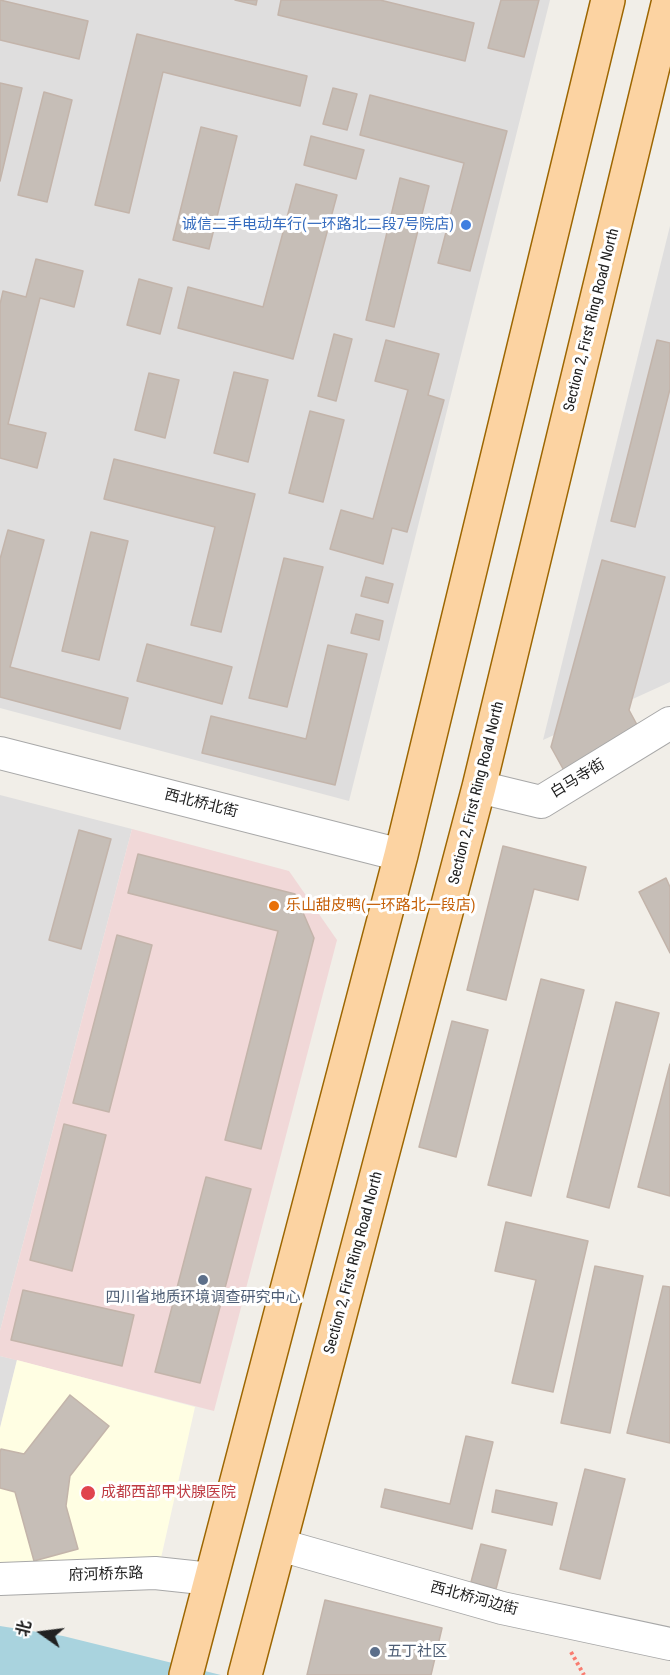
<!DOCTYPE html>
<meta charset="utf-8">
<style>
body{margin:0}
#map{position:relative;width:670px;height:1675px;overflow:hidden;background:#f1eee8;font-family:"Roboto Condensed","Noto Sans SC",sans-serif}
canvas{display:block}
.north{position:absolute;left:12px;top:1603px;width:60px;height:60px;-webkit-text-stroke:4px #fff;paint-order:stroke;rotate:284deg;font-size:16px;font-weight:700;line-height:24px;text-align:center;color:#212121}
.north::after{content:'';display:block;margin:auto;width:21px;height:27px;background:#212121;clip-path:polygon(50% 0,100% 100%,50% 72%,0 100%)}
</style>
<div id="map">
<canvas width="670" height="1675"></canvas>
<div class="north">北</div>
</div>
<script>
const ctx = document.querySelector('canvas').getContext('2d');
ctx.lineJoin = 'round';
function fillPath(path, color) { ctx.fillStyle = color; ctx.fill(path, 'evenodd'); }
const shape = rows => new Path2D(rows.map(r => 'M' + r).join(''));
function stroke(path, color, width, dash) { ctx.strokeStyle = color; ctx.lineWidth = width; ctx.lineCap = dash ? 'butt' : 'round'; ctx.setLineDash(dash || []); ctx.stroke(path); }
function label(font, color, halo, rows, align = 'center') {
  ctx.font = font + ' "Roboto Condensed","Noto Sans SC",sans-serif'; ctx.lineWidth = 6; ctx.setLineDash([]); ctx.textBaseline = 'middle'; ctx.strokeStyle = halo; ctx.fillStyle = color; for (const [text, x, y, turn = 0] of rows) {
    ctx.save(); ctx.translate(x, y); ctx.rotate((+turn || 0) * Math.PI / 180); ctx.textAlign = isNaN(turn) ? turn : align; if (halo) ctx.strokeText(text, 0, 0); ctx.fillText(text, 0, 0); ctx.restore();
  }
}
fillPath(shape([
 [0,0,550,0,349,801,0,708],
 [670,226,670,682,543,740],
 [0,795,132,829,0,1331],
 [0,1356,17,1360,0,1428]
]), '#dfdede');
fillPath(shape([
 [132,829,289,871,337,940,214,1411,0,1356,0,1331]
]), '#f1d8d8');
fillPath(shape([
 [17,1360,195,1407,161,1558,147,1564,0,1566,0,1428]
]), '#fffee3');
fillPath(shape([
 [0,1626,63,1636,221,1675,0,1675]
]), '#a9d3de');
const building = shape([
 [0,0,88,21,79,59,0,40,0,0],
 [235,0,257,0,256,5,235,0],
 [281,0,380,0,474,23,465,61,278,15,281,0],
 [501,0,539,0,524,57,488,48,501,0],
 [137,34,307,76,300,106,163,72,129,213,95,205,137,34],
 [0,83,22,88,0,181,0,83],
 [333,88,357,94,347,130,323,124,333,88],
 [44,92,72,100,47,202,18,195,44,92],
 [370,95,507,131,470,271,438,263,464,163,360,135,370,95],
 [201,127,237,136,209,249,173,240,201,127],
 [311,136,364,150,356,179,304,165,311,136],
 [400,178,429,186,394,327,366,320,400,178],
 [296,184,337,195,293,359,178,328,188,287,263,307,296,184],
 [36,259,83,271,74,307,40,298,8,424,46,433,37,468,0,458,0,304,3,291,26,297,36,259],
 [139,279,172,288,160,334,127,325,139,279],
 [334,334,352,339,336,401,318,396,334,334],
 [386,340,439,354,428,395,444,400,407,532,392,528,383,564,330,549,341,510,373,519,408,390,375,381,386,340],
 [657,340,670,343,670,389,635,527,611,521,657,340],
 [234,372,268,380,248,462,214,453,234,372],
 [149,373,179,380,165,438,135,430,149,373],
 [310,411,344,420,323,502,289,493,310,411],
 [114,459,255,494,221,632,191,625,215,527,104,499,114,459],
 [8,530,44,540,10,667,128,698,120,729,0,697,0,559,8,530],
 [91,532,128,541,99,660,62,651,91,532],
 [284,558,323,567,287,707,249,698,284,558],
 [602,560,665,577,629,710,642,734,567,776,551,747,602,560],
 [366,577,393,584,388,603,361,596,366,577],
 [356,614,383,621,379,640,351,633,356,614],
 [147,644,232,667,222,704,137,681,147,644],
 [328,645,367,654,335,785,202,753,211,716,306,739,328,645],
 [79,830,111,839,81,949,49,940,79,830],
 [503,846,586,867,578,900,534,889,506,1000,467,990,503,846],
 [138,854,295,894,314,938,261,1149,225,1140,278,931,128,893,138,854],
 [666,878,670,887,670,953,639,892,666,878],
 [117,935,152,945,109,1112,73,1103,117,935],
 [541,979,584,990,531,1196,488,1185,541,979],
 [616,1002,659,1013,609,1208,567,1197,616,1002],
 [452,1021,488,1030,456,1157,419,1147,452,1021],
 [670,1064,670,1196,638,1187,670,1064],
 [64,1124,106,1135,72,1271,30,1260,64,1124],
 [206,1177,251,1189,200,1383,155,1372,206,1177],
 [506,1222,588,1241,553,1392,512,1383,536,1280,495,1271,506,1222],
 [595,1266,643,1276,610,1433,561,1423,595,1266],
 [663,1286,670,1287,670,1443,627,1433,663,1286],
 [23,1290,134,1315,122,1366,11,1340,23,1290],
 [70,1395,109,1426,70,1476,66,1506,78,1549,34,1561,15,1492,0,1488,0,1452,1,1449,24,1454,70,1395],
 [466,1436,493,1442,472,1529,381,1507,385,1489,450,1504,466,1436],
 [585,1469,625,1479,600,1579,560,1569,585,1469],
 [496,1490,557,1503,552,1525,492,1512,496,1490],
 [481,1544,506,1550,496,1589,471,1582,481,1544],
 [325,1600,442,1628,431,1675,307,1675,325,1600]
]);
fillPath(building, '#c6beb7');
stroke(building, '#c3b4aa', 1.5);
const minor = shape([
 [0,753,401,855],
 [479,787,541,802,670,723],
 [280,1545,502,1608,670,1644],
 [0,1579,155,1573,211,1579]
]);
const major = shape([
 [186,1675,401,855,608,0],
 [245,1675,479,787,669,0]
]);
stroke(minor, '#a8a8a8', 34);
stroke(major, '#9d6601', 36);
stroke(shape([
 [571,1652,584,1675]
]), '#f97c70', 4, [3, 3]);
stroke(minor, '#fff', 32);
stroke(major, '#fcd3a2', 33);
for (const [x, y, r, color] of [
 [466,225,6,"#3f7fe0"],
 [274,906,6,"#e8710a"],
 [203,1280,6,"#5c6f8a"],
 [88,1493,8,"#e0444e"],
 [375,1652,6,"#5c6f8a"]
]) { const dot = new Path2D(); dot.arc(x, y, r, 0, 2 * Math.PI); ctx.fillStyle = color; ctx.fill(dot); stroke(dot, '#fff', 2); }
label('15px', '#366cbe', '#fff', [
 ["诚信二手电动车行(一环路北二段7号院店)",454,225]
], 'right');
label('15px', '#212121', '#fff', [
 ["Section 2, First Ring Road North",592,320,-76],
 ["白马寺街",578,779,-31],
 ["Section 2, First Ring Road North",477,793,-76],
 ["西北桥北街",201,804,14],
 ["Section 2, First Ring Road North",354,1263,-75],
 ["府河桥东路",106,1575,-2],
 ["西北桥河边街",474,1599,15]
]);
label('15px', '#c56008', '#fff', [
 ["乐山甜皮鸭(一环路北一段店)",286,906]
], 'left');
label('15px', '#4e5e75', '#fff', [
 ["四川省地质环境调查研究中心",203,1298],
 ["五丁社区",387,1652,"left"]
]);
label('15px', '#be3a42', '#fff', [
 ["成都西部甲状腺医院",101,1493]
], 'left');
</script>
